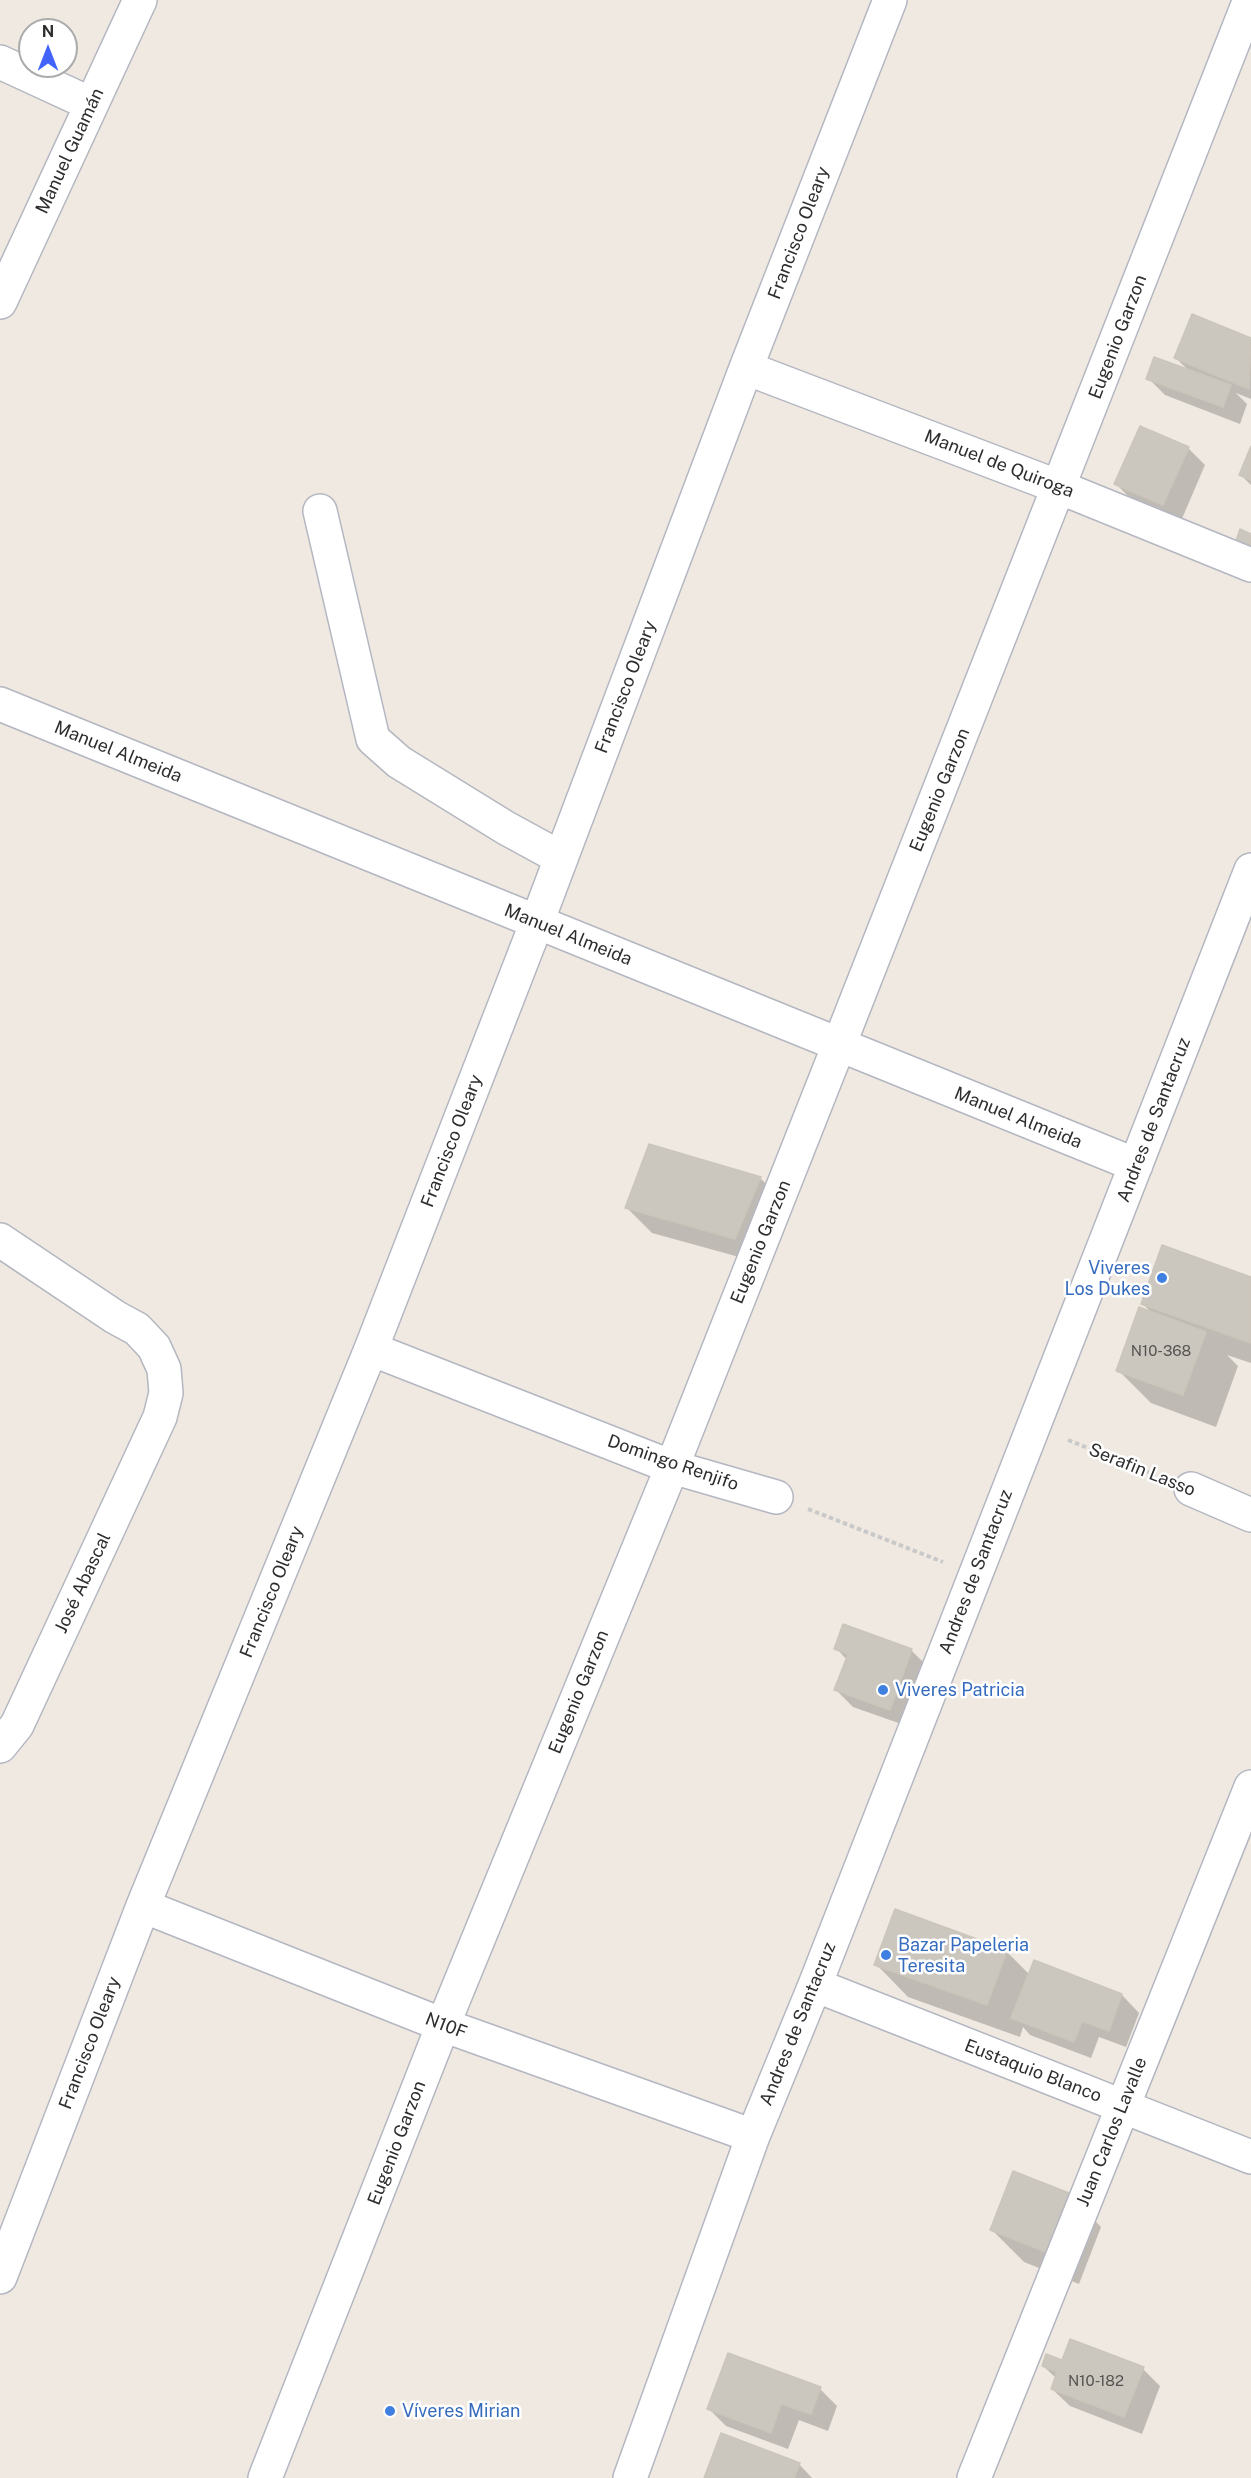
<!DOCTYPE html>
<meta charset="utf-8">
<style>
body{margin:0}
#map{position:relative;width:1251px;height:2478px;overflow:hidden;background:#efe9e1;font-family:"Public Sans",sans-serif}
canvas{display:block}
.north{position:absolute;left:18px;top:18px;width:60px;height:60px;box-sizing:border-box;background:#fff;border:2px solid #ababab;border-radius:50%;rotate:0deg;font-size:16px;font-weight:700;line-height:24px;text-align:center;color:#2e2e2e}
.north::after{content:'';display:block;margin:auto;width:21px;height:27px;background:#4264fb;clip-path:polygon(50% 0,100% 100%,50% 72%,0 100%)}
</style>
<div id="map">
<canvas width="1251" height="2478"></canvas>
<div class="north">N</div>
</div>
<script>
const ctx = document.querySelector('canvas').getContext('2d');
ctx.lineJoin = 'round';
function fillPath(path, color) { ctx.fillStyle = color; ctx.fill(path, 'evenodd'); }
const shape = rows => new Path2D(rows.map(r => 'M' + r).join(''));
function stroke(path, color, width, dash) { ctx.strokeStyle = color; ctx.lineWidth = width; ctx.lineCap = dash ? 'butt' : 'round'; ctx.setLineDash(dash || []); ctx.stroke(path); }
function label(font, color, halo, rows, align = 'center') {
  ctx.font = font + ' "Public Sans",sans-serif'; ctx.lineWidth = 5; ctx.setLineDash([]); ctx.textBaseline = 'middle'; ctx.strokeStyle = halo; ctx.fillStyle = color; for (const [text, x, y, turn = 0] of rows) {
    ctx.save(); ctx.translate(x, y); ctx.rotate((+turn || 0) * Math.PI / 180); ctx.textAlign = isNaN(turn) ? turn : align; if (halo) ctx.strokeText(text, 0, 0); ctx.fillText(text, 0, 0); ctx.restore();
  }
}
fillPath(shape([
 [1193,316,1251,340,1251,399,1236,393,1247,404,1240,424,1165,395,1148,378,1190,372,1176,358],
 [1188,448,1205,465,1181,521,1133,501,1116,484],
 [1251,450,1251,485,1241,475],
 [760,1178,786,1203,761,1263,652,1233,627,1208],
 [1251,1279,1251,1363,1227,1355,1238,1366,1216,1427,1151,1403,1118,1370,1153,1314,1142,1303],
 [844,1626,912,1651,929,1668,907,1726,853,1707,836,1690,847,1660,836,1648],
 [1006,1951,1030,1975,1034,1962,1122,1995,1139,2013,1126,2047,1099,2037,1091,2058,1030,2035,1023,2027,1020,2037,908,1997,876,1964],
 [1069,2194,1101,2227,1079,2284,1024,2262,992,2230],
 [1063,2362,1143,2369,1160,2386,1142,2434,1070,2406,1052,2389,1056,2378,1043,2366],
 [820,2389,837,2406,828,2431,799,2420,788,2449,726,2426,709,2409],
 [799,2464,812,2478,705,2478]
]), '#0003');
const building = shape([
 [1192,314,1251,338,1249,389,1174,358,1192,314],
 [1154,357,1231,385,1223,407,1146,379,1154,357],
 [1140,426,1189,447,1163,505,1114,484,1140,426],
 [1251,446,1251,480,1239,475,1251,446],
 [1240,529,1251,534,1251,549,1235,544,1240,529],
 [649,1144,761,1177,735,1239,625,1208,649,1144],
 [1162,1245,1251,1277,1251,1343,1141,1304,1162,1245],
 [1139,1307,1206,1332,1183,1395,1116,1371,1139,1307],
 [843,1624,912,1649,890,1710,834,1690,848,1654,834,1649,843,1624],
 [895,1909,1007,1950,987,2005,874,1965,895,1909],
 [1034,1960,1122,1994,1109,2031,1082,2021,1074,2042,1011,2018,1034,1960],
 [1013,2171,1069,2193,1046,2252,990,2230,1013,2171],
 [1070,2339,1144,2367,1124,2417,1051,2389,1057,2372,1042,2366,1046,2354,1062,2360,1070,2339],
 [728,2353,821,2387,811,2414,781,2404,771,2433,707,2409,728,2353],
 [721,2433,800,2463,794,2478,704,2478,721,2433]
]);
fillPath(building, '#cbc7bf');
stroke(building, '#cbc5ba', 1.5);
const minor = shape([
 [0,62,91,104],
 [0,302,140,0],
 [746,368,1059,487,1251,565],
 [320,511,373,739,399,762,506,828,561,858],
 [0,704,1136,1165],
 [0,1240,115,1317,137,1329,154,1347,164,1369,166,1393,160,1417,17,1725,0,1746],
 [371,1349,672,1467,776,1497],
 [1191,1489,1251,1515],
 [143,1906,443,2025,753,2136],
 [815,1985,1251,2157],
 [0,2277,143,1906,371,1349,537,922,746,368,890,0],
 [265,2478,443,2025,672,1467,839,1045,1249,2],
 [630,2478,753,2136,815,1985,1251,870],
 [974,2478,1251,1787]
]);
stroke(minor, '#b4b7c1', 36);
stroke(shape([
 [1068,1440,1158,1476],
 [808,1509,943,1562]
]), '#c9c9c9', 4, [4.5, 3]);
stroke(minor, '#fff', 33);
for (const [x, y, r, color] of [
 [1162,1278,6,"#3f7fe0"],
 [883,1690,6,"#3f7fe0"],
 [886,1955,6,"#3f7fe0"],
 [390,2411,6,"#3f7fe0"]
]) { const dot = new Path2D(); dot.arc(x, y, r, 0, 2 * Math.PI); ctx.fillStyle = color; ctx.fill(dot); stroke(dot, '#fff', 2); }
label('15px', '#555452', null, [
 ["N10-368",1161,1351],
 ["N10-182",1096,2381]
]);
label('18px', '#2e2e2e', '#fff', [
 ["Manuel Guamán",70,151,-65],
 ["Francisco Oleary",799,233,-69],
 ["Eugenio Garzon",1118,337,-69],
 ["Manuel de Quiroga",999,464,21],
 ["Francisco Oleary",626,687,-69],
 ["Manuel Almeida",118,752,22],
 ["Eugenio Garzon",940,790,-68],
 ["Manuel Almeida",568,935,22],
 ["Manuel Almeida",1018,1118,22],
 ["Andres de Santacruz",1154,1120,-69],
 ["Francisco Oleary",452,1141,-69],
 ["Eugenio Garzon",761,1242,-68],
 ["Domingo Renjifo",673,1463,19],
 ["Serafin Lasso",1142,1470,22],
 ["Andres de Santacruz",976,1572,-69],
 ["José Abascal",83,1583,-65],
 ["Francisco Oleary",272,1592,-68],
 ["Eugenio Garzon",579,1692,-68],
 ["Andres de Santacruz",798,2024,-68],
 ["N10F",446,2026,21],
 ["Francisco Oleary",90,2043,-69],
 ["Eustaquio Blanco",1033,2071,21],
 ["Juan Carlos Lavalle",1112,2132,-68],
 ["Eugenio Garzon",397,2143,-69]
]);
label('18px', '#366cbe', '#fff', [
 ["Viveres",1150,1268,"right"],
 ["Los Dukes",1150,1289,"right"],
 ["Viveres Patricia",895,1690],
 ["Bazar Papeleria",898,1945],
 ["Teresita",898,1966],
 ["Víveres Mirian",402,2411]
], 'left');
</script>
